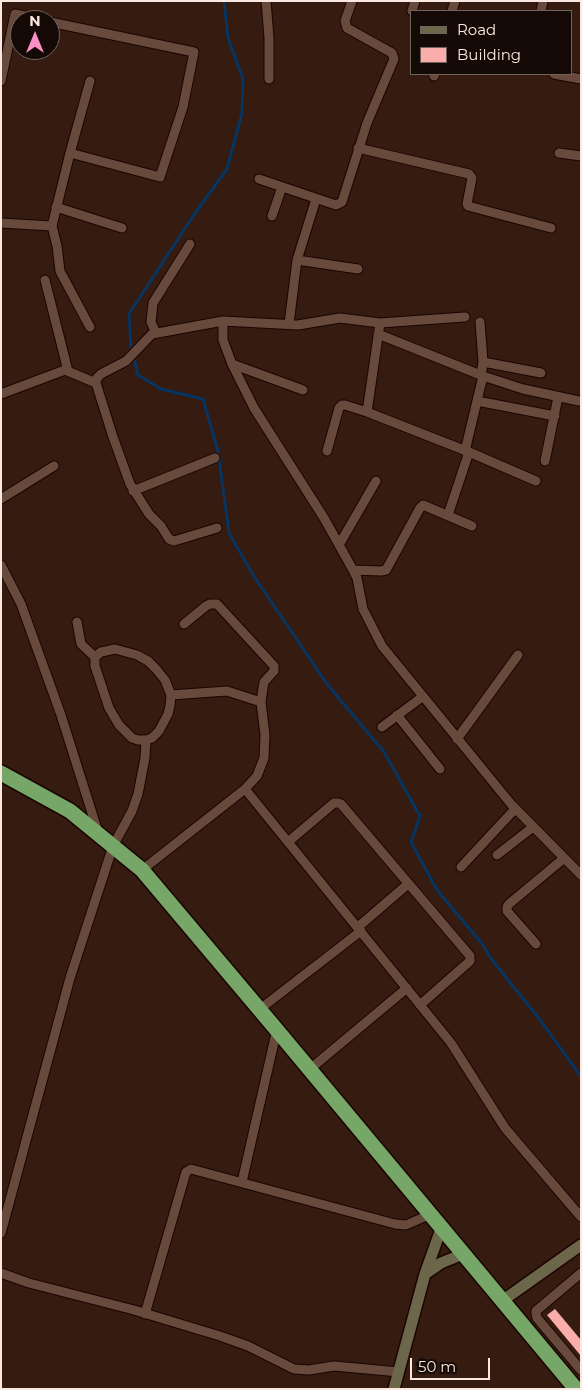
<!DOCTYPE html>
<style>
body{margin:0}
#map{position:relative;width:582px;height:1390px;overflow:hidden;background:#351b10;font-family:Montserrat,sans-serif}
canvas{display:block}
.frame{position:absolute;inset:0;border:2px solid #fbe9e1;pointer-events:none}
.legend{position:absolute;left:410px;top:10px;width:162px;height:65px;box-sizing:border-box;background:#140905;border:1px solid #70635d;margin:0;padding:6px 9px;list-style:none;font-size:15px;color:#fbe9e1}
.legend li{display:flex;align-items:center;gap:10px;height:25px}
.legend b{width:25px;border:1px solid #70635d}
.north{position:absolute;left:10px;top:10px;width:50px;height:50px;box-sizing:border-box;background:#140905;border:1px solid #70635d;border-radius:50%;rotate:0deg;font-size:14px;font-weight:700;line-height:20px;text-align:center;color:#fbe9e1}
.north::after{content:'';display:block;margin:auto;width:18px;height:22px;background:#fb8fc6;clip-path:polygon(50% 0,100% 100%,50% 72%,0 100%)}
.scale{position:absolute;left:410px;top:1358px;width:80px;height:22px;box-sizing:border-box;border:2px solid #fbe9e1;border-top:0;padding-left:6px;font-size:15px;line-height:18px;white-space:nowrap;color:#fbe9e1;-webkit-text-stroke:4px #140905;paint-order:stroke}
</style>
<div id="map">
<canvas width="582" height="1390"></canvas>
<div class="frame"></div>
<ul class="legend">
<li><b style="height:6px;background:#6c664a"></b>Road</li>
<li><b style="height:14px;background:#fbadab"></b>Building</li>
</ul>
<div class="north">N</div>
<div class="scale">50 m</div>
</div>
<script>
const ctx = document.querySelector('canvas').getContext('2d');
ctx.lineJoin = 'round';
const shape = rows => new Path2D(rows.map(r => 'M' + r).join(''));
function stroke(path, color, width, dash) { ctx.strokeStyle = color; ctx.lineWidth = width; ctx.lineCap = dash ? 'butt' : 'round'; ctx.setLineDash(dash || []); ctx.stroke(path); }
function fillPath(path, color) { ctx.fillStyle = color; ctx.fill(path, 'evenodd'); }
stroke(shape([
 [224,1,228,38,243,79,242,113,227,169,193,216,129,314,131,347,138,375,161,389,203,399,218,451,229,533,253,575,327,684,384,752,420,816,411,842,437,890,483,945,492,960,541,1021,581,1077]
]), '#063562', 3);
fillPath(shape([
 [555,1309,581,1340,581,1356,547,1315]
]), '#fbadab');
const street = shape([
 [266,1,269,38,269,79],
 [412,11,415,1],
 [452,11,455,1],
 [541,11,543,1],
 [554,74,581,79],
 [434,76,435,74],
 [1,81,15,14,43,20],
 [358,148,469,174,472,178,467,204,468,206,551,228],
 [70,153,90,81],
 [559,153,581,156],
 [259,179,336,205,342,202,367,123,394,59,392,53,347,28,345,21,352,1],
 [56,207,122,228],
 [272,216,282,187],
 [1,223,52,226,70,153,160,177,183,107,194,52,50,22],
 [52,226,57,246,60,271,90,327],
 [297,260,358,269],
 [223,321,223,340,232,364,254,408,324,518,353,570,357,578,363,609,382,646,511,804,581,875],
 [480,322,483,362,481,376],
 [380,323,367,412,469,452,536,481],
 [289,324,297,260,316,199],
 [156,333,151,322,153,303,190,244],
 [378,334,483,376,523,389,579,401],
 [483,362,541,373],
 [232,364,303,390],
 [65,370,96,383],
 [1,394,65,370,67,367,45,280],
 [477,401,555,416],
 [327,451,339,408,342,405,345,405,367,412],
 [465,451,483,376],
 [545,461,558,397],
 [133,491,215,458],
 [1,499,54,466],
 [448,515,469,452],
 [217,528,174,541,169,539,161,526,149,514,130,484,113,437,96,383,97,378,101,374,126,361,152,334,223,321,298,325,340,318,380,323,465,317],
 [339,545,376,481],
 [1,565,21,604,61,715,98,832],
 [353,570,381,571,386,570,420,508,423,505,472,526],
 [77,622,81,644,95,657],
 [171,695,170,706,168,714,159,731,152,738,146,740,138,740,132,738,119,725,109,708,95,666,95,657,101,652,115,649,137,655,148,661,156,669,165,680,171,695,227,691,261,702],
 [397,715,440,769],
 [382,727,422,697],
 [457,739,518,655],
 [245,789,451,1043,505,1128,581,1217],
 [288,842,334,803,338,803,341,804,470,956,470,961,420,1005],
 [497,855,533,827],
 [461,867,515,809],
 [142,870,245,789,257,776,264,758,265,735,261,702,263,688,264,682,274,671,274,666,217,604,210,604,206,606,184,624],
 [358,927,408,884],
 [536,944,507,911,507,907,509,904,563,859],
 [260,1009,361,931],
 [310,1069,407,988],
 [242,1182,277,1029],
 [1,1233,70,978,113,846,132,811,138,794,145,758,146,740],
 [1,1273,29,1283,134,1310,220,1336,248,1346,294,1369,309,1370,334,1366,399,1372],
 [581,1273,536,1311,536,1313,537,1318,581,1370],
 [145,1314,186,1172,191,1169,395,1224,406,1225,431,1214]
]);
const secondary = shape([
 [425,1274,441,1263,463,1254],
 [502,1301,581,1245],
 [394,1389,425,1274,441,1229]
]);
const highway = shape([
 [1,773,70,811,142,870,281,1035,576,1389]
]);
stroke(street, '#1b0500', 11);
stroke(secondary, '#1b0500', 14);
stroke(highway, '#1b0500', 18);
stroke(street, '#684a3d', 9);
stroke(secondary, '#6c664a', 11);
stroke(highway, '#76a768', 15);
</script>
